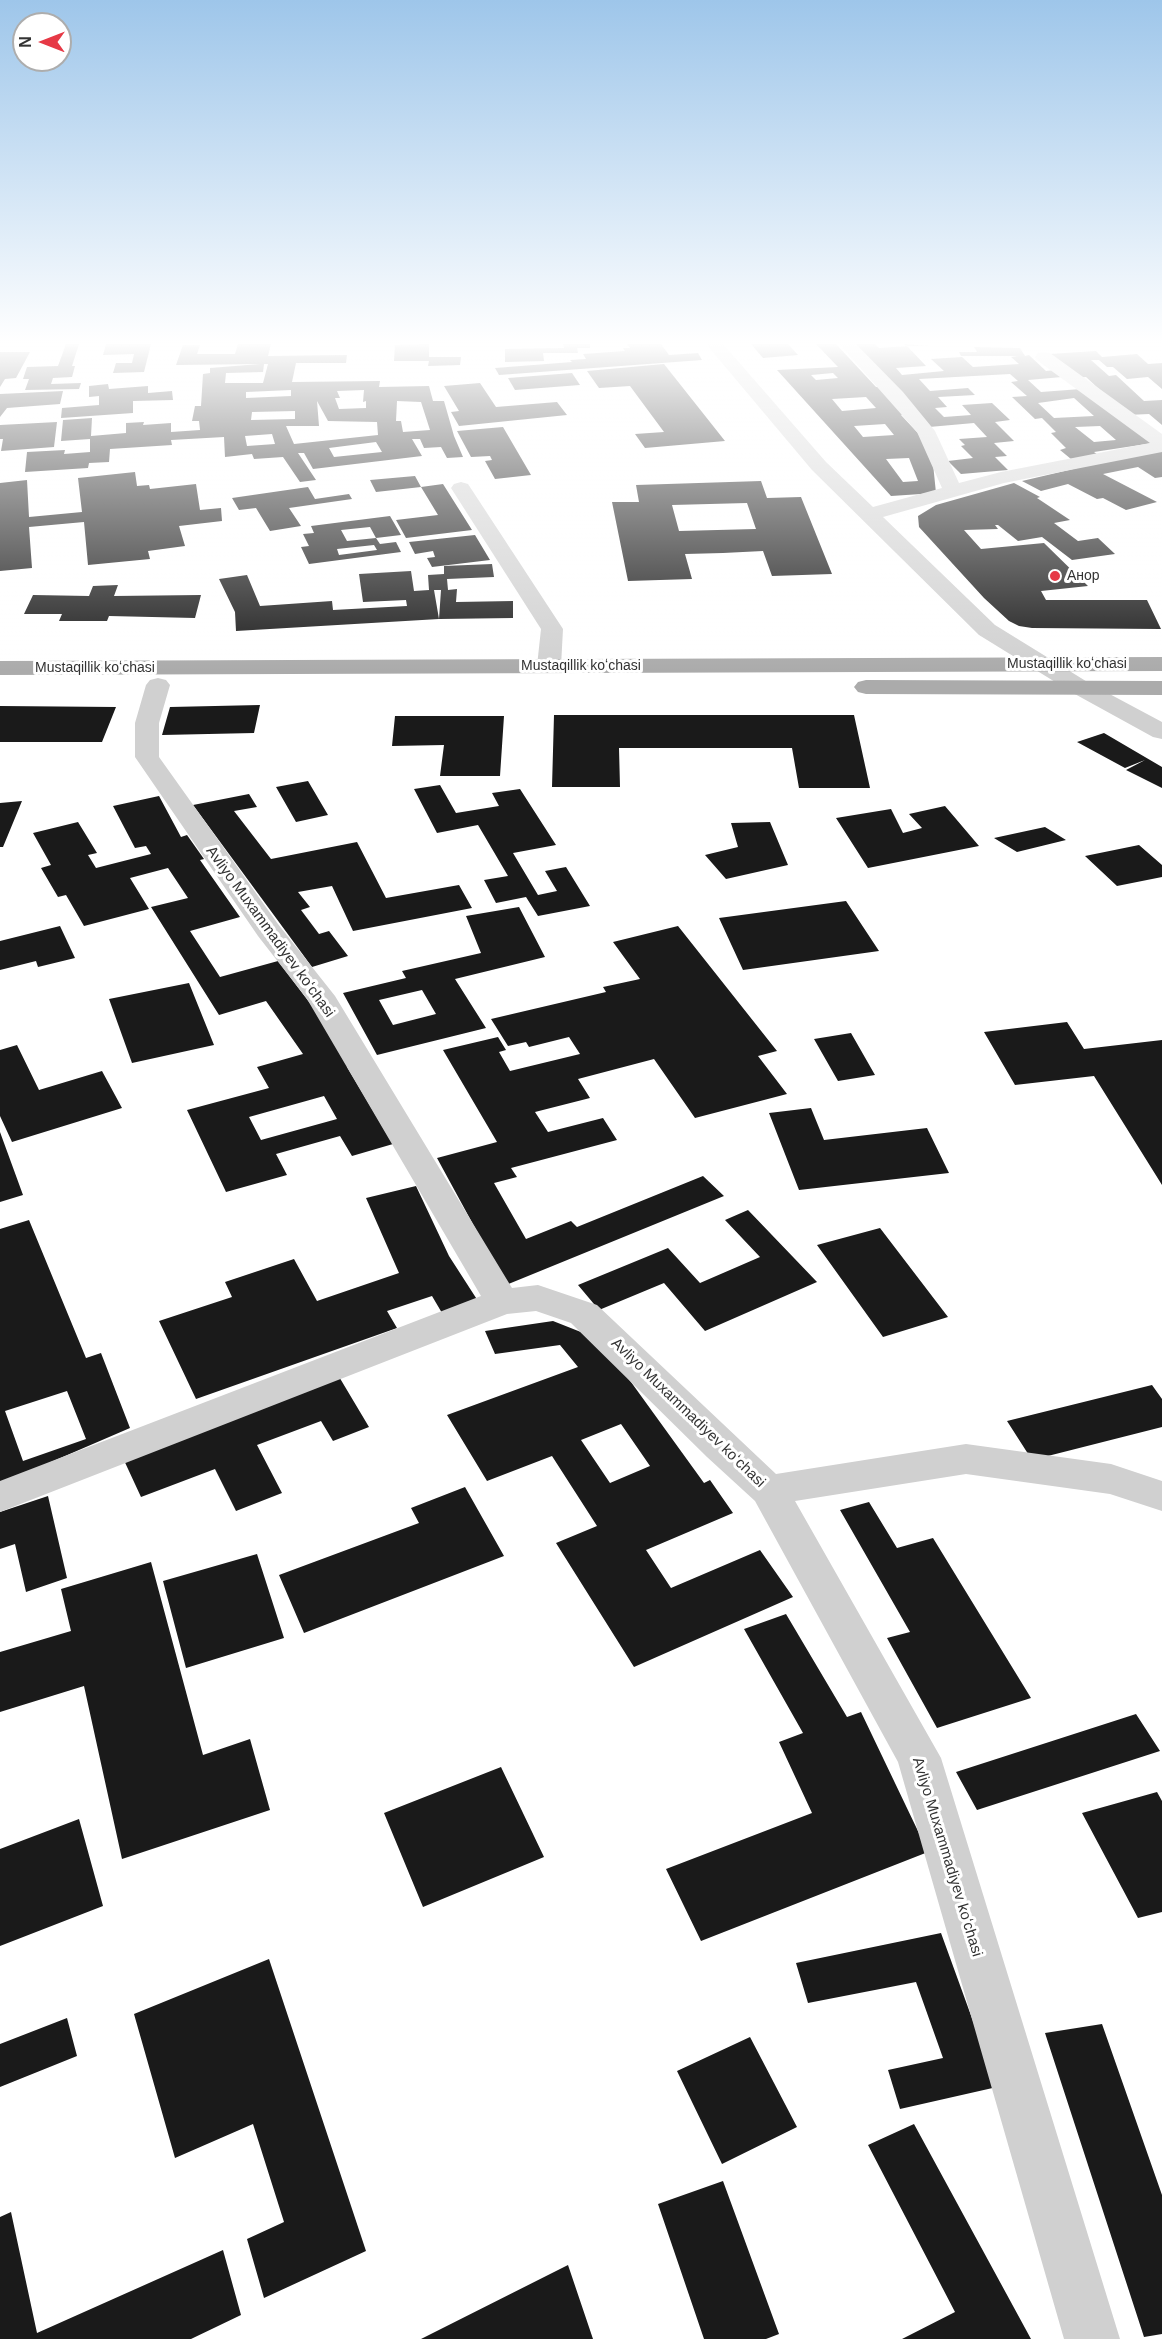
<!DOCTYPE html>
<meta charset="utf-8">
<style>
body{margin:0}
#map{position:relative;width:1162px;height:2339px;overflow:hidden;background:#fff;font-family:Helvetica,sans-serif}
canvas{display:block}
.north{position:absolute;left:12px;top:12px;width:60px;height:60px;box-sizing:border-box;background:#fff;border:2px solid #adadad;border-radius:50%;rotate:270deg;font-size:16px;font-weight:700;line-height:24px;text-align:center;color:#333}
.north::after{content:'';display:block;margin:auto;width:21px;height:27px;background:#e63946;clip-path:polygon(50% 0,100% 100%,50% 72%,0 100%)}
</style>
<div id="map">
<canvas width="1162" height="2339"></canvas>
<div class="north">N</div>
</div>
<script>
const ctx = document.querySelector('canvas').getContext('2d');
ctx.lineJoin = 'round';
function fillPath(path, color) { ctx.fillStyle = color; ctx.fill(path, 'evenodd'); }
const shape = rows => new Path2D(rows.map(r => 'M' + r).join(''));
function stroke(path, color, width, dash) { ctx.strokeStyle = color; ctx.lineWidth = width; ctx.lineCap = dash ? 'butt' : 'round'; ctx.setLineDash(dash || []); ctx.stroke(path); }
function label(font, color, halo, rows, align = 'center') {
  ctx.font = font + ' Helvetica,sans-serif'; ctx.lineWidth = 6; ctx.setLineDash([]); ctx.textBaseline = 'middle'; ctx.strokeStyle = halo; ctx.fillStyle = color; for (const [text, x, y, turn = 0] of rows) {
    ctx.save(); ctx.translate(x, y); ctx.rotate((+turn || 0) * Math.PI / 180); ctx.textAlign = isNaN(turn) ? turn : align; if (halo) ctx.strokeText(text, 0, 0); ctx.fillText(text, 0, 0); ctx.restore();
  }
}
fillPath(shape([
 [66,344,79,344,72,366,75,366,72,377,53,378,51,384,81,383,79,389,25,390,29,379,23,379,27,367,58,366],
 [106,344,151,344,144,372,113,373,116,363,132,363,134,354,103,355],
 [238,344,271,344,268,356,347,355,346,363,296,363,292,382,380,381,379,387,429,386,433,401,444,401,454,436,463,457,447,458,441,447,424,448,420,439,412,439,422,456,313,469,304,453,298,453,316,480,300,482,283,457,254,459,252,454,225,457,224,437,171,440,172,445,110,449,109,462,89,463,88,468,25,472,27,452,65,450,64,454,90,452,90,439,61,441,63,420,92,418,91,436,126,433,126,423,144,422,143,425,171,423,171,432,200,430,199,421,192,421,195,406,201,406,203,374,210,373,210,368,260,364,176,365,183,345,200,345,197,354,235,354],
 [264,364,268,364,263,383,225,383,226,373,263,372],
 [291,390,291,396,246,398,246,392],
 [364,390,363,402,366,401,366,408,339,409,335,398,340,398,337,391],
 [317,401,328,421,377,422,378,435,294,444,286,426,319,426],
 [397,401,421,402,430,430,403,432,401,421,396,421],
 [295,411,295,419,251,420,252,412],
 [272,434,275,444,247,446,245,436],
 [376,442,382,452,334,457,329,448],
 [429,344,429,357,461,357,460,365,428,366,429,361,394,361,395,345],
 [563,344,590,344,590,348,577,348,578,353,543,353,544,361,505,362,505,349,564,348],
 [627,344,661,344,669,355,698,353,702,360,499,375,495,368,572,362,570,360,586,359,583,354,625,351,623,348,630,348],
 [751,344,788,344,798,355,763,358],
 [816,344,836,344,876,387,879,387,905,414,901,415,928,444,932,454,936,493,891,496,777,370,838,367],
 [833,373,838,378,816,380,811,375],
 [866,397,876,408,842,411,832,399],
 [885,424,894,435,863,437,854,426],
 [909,458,918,481,903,482,886,459],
 [853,344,875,344,879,348,907,346,904,344,928,346,907,346,926,366,896,368,902,375,944,371,931,359,962,357,973,367,1019,364,1011,357,1018,356,961,356,959,352,977,352,974,347,1020,348,1025,356,1029,355,1046,371,1055,370,1062,377,1028,380,1041,392,1081,389,1153,443,1094,452,1098,455,1071,459,1060,450,1066,448,1051,433,1056,432,1042,418,1035,419,1012,397,1027,396,1011,382,1018,381,1010,374,919,379,930,391,968,388,975,395,938,397,947,407,935,408,944,417,971,415,962,405,992,403,1010,420,995,422,1014,441,994,443,1007,456,995,457,1008,470,961,474,948,461,973,458,961,446,965,445,959,439,987,437,974,423,929,427],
 [1074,398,1094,416,1054,418,1038,403],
 [1100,426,1116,440,1094,442,1075,427],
 [1096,351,1102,357,1137,354,1148,364,1162,363,1162,389,1148,377,1127,379,1113,367,1107,367,1099,360,1091,360,1109,376,1116,375,1144,401,1162,400,1162,425,1149,414,1127,415,1086,377,1075,378,1049,354],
 [0,352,30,352,16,378,5,379,0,387],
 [664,364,725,441,645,448,635,434,664,432,630,386,599,388,587,371],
 [572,373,580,385,515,390,508,378],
 [480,383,496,407,557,402,567,415,459,426,451,412,459,411,444,386],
 [108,384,109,389,148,386,148,393,172,391,173,400,133,401,133,413,61,418,62,408,99,405,99,396,89,397,89,386],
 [63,391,60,404,7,408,0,417,0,394],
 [57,422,54,447,1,451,3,439,0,439,0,425],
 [503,427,531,475,495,479,485,461,492,460,490,456,471,457,457,431],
 [1162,451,1162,477,1155,478,1138,467,1103,474,1157,502,1126,510,1103,498,1097,499,1068,484,1041,491,1022,481,1086,466],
 [135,472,137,486,149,485,150,489,196,484,200,510,221,508,222,521,179,526,185,546,148,551,150,559,88,565,84,522,29,527,32,568,0,571,0,483,27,480,29,517,82,512,78,478],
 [415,476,421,487,376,492,370,480],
 [761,481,767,498,801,497,832,574,772,576,763,551,723,553,685,554,692,579,628,581,612,502,639,502,636,485],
 [747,503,756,529,679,531,672,505],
 [1014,483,1040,497,1037,498,1070,520,1054,523,1078,541,1098,538,1115,554,1072,560,1042,537,1018,541,998,525,995,525,998,529,964,530,981,549,1044,543,1088,586,1041,591,1046,600,1147,600,1161,629,1032,628,1019,626,1009,621,984,598,919,527,918,516,936,505],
 [443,484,472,530,406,538,396,520,438,515,421,487],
 [308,487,315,499,349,494,352,499,289,508,301,526,270,531,256,508,239,510,232,498],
 [390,516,401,535,376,538,370,527,341,530,347,541,376,538,380,544,396,542,401,552,309,564,301,547,309,546,303,534,314,533,311,526],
 [374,545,377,550,339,555,337,549],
 [475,535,490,560,432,567,427,558,435,557,433,551,415,554,409,542],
 [492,564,494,577,447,579,448,590,457,589,456,602,513,601,513,618,439,619,236,631,235,612,219,579,247,575,260,606,332,601,333,610,407,606,406,600,363,602,359,574,411,571,414,591,429,590,428,575,444,574,444,566],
 [434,590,441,590,439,619],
 [118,585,114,596,201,595,195,618,109,616,107,621,59,621,62,614,24,614,33,595,89,596,93,586],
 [260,705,254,733,162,735,170,707],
 [0,706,116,707,102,742,0,742],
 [554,715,854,715,870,788,799,788,792,748,619,748,620,787,552,787],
 [395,716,504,716,500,776,440,776,444,745,392,746],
 [1104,733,1162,767,1162,788,1126,770,1145,760,1125,768,1077,742],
 [308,781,328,815,296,822,276,787],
 [440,785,456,813,499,806,492,793,520,789,556,845,513,853,538,895,557,891,545,871,566,867,590,906,538,916,526,897,496,903,484,880,508,876,478,825,437,833,414,789],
 [249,794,257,807,234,811,271,859,357,842,386,898,459,885,472,908,353,931,332,886,298,892,310,907,301,910,319,934,329,931,348,956,312,967,193,805],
 [159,796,181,837,187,835,204,859,200,860,240,917,190,931,220,977,278,961,331,1031,351,1066,347,1067,393,1144,352,1156,340,1136,276,1154,287,1175,226,1192,187,1110,269,1088,257,1067,303,1054,266,1001,219,1015,151,907,188,898,168,868,130,878,149,909,84,926,66,895,58,897,41,868,51,865,33,833,78,822,97,853,88,855,96,868,151,854,146,846,135,848,113,806],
 [324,1096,337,1119,261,1140,249,1117],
 [22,801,3,847,0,847,0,803],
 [945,806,979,846,868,868,836,818,891,809,903,833,922,828,909,814],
 [770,822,788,865,726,879,705,855,738,847,731,823],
 [1045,827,1066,840,1017,852,994,838],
 [1139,845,1162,865,1162,877,1117,886,1085,856],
 [846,901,879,951,743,970,719,918],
 [519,907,545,957,455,979,486,1028,377,1055,343,993,406,978,402,971,481,953,466,916],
 [422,990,436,1014,393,1025,379,1000],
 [60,926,75,958,38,967,36,961,0,970,0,941],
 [678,926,777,1051,758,1056,787,1094,695,1118,654,1059,578,1079,590,1098,535,1112,548,1132,603,1118,617,1140,511,1168,517,1177,494,1183,526,1239,571,1221,577,1227,703,1176,724,1196,506,1285,437,1158,497,1142,443,1050,498,1037,506,1050,499,1052,510,1071,580,1054,569,1037,529,1047,526,1042,508,1046,491,1019,606,992,603,987,640,979,613,942],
 [189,983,214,1045,132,1063,109,999],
 [1067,1022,1084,1049,1162,1040,1162,1185,1094,1076,1015,1085,984,1032],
 [851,1033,875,1075,838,1081,814,1039],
 [17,1045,39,1090,102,1071,122,1108,12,1142,0,1116,0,1050],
 [811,1108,824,1140,927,1128,949,1173,799,1190,769,1113],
 [0,1132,23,1195,0,1202],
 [416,1186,449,1256,478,1301,442,1313,432,1296,387,1311,397,1328,196,1399,159,1321,232,1297,225,1282,294,1259,317,1301,399,1273,366,1198],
 [748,1210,817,1282,705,1331,664,1283,599,1310,578,1285,668,1248,700,1283,760,1257,725,1220],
 [29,1220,86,1358,101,1353,130,1428,0,1484,0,1229],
 [67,1391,86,1439,23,1461,5,1411],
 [880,1228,948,1317,883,1337,817,1245],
 [553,1321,596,1338,631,1382,704,1483,710,1480,733,1513,646,1550,671,1588,760,1550,793,1597,634,1667,556,1543,597,1526,552,1456,487,1481,447,1415,578,1367,560,1345,495,1354,485,1331],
 [621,1424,650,1466,610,1483,581,1440],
 [338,1375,369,1427,333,1441,321,1421,257,1445,282,1493,236,1511,215,1469,141,1497,122,1456],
 [1152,1385,1162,1399,1162,1427,1032,1460,1007,1421],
 [465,1487,504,1556,304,1633,279,1575,419,1523,411,1508],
 [48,1496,67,1578,26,1592,15,1544,0,1549,0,1512],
 [869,1502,897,1548,933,1538,1031,1698,937,1728,887,1638,910,1632,840,1510],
 [257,1554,284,1638,186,1668,163,1581],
 [151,1562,203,1755,250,1739,270,1810,122,1859,84,1686,0,1712,0,1652,71,1631,61,1589],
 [786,1614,847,1717,861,1712,928,1852,701,1941,666,1869,812,1813,779,1742,803,1733,744,1629],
 [1136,1714,1160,1751,977,1810,956,1772],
 [501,1767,544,1857,423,1907,384,1813],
 [1157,1792,1162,1801,1162,1912,1138,1918,1082,1813],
 [79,1819,103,1906,0,1946,0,1849],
 [941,1933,997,2087,900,2109,888,2070,943,2058,916,1982,808,2003,796,1963],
 [269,1959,366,2251,264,2298,247,2239,284,2222,253,2124,175,2158,134,2014],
 [67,2018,77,2056,0,2087,0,2044],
 [1102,2024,1162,2195,1162,2334,1144,2337,1045,2033],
 [750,2037,797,2127,722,2164,677,2071],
 [914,2124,1031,2339,902,2339,955,2312,868,2145],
 [723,2181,779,2334,766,2339,704,2339,658,2204],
 [11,2212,37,2333,223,2250,241,2315,191,2339,0,2339,0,2217],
 [568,2265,593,2339,421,2339]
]), '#1a1a1a');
fillPath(shape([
 [706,344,723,344,826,462,873,507,942,488,917,432,839,344,856,344,903,392,935,431,959,483,1001,472,1150,443,1038,361,1035,357,1038,353,1044,352,1050,353,1162,434,1162,452,1004,483,883,517,995,625,1089,683,1162,722,1162,739,1153,737,1073,693,979,635,812,470,706,344],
 [461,482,468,484,563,629,561,666,557,671,549,673,541,671,537,666,541,629,451,488,454,484,461,482],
 [158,678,166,680,170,685,159,723,159,757,278,924,335,996,512,1288,538,1285,597,1305,776,1474,966,1444,1111,1464,1162,1481,1162,1511,1110,1494,966,1474,795,1501,941,1758,1120,2339,1064,2339,898,1762,755,1501,707,1457,571,1323,536,1311,507,1314,0,1512,0,1481,481,1296,307,999,258,936,135,757,135,723,146,685,150,680,158,678]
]), '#d0d0d0');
fillPath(shape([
 [1162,657,1162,671,0,675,0,661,1162,657],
 [866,680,1162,681,1162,695,866,694,858,692,854,687,858,682,866,680]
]), '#ababab');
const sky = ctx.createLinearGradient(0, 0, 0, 671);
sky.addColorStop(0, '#9ec6ea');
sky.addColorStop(0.51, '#fff');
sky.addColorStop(1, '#ffffff00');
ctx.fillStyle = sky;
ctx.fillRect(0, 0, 1162, 671);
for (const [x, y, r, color] of [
 [1055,576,6,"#e63946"]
]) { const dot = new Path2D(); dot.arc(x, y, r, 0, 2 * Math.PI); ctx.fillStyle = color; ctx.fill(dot); stroke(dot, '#fff', 2); }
label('14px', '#333', '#fff', [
 ["Анор",1067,576]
], 'left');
label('14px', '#333', '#fff', [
 ["Mustaqillik koʻchasi",1067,664],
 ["Mustaqillik koʻchasi",581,666],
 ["Mustaqillik koʻchasi",95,668]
]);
label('15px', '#333', '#fff', [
 ["Avliyo Muxammadiyev koʻchasi",270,932,54],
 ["Avliyo Muxammadiyev koʻchasi",688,1413,44],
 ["Avliyo Muxammadiyev koʻchasi",947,1857,73]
]);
</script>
